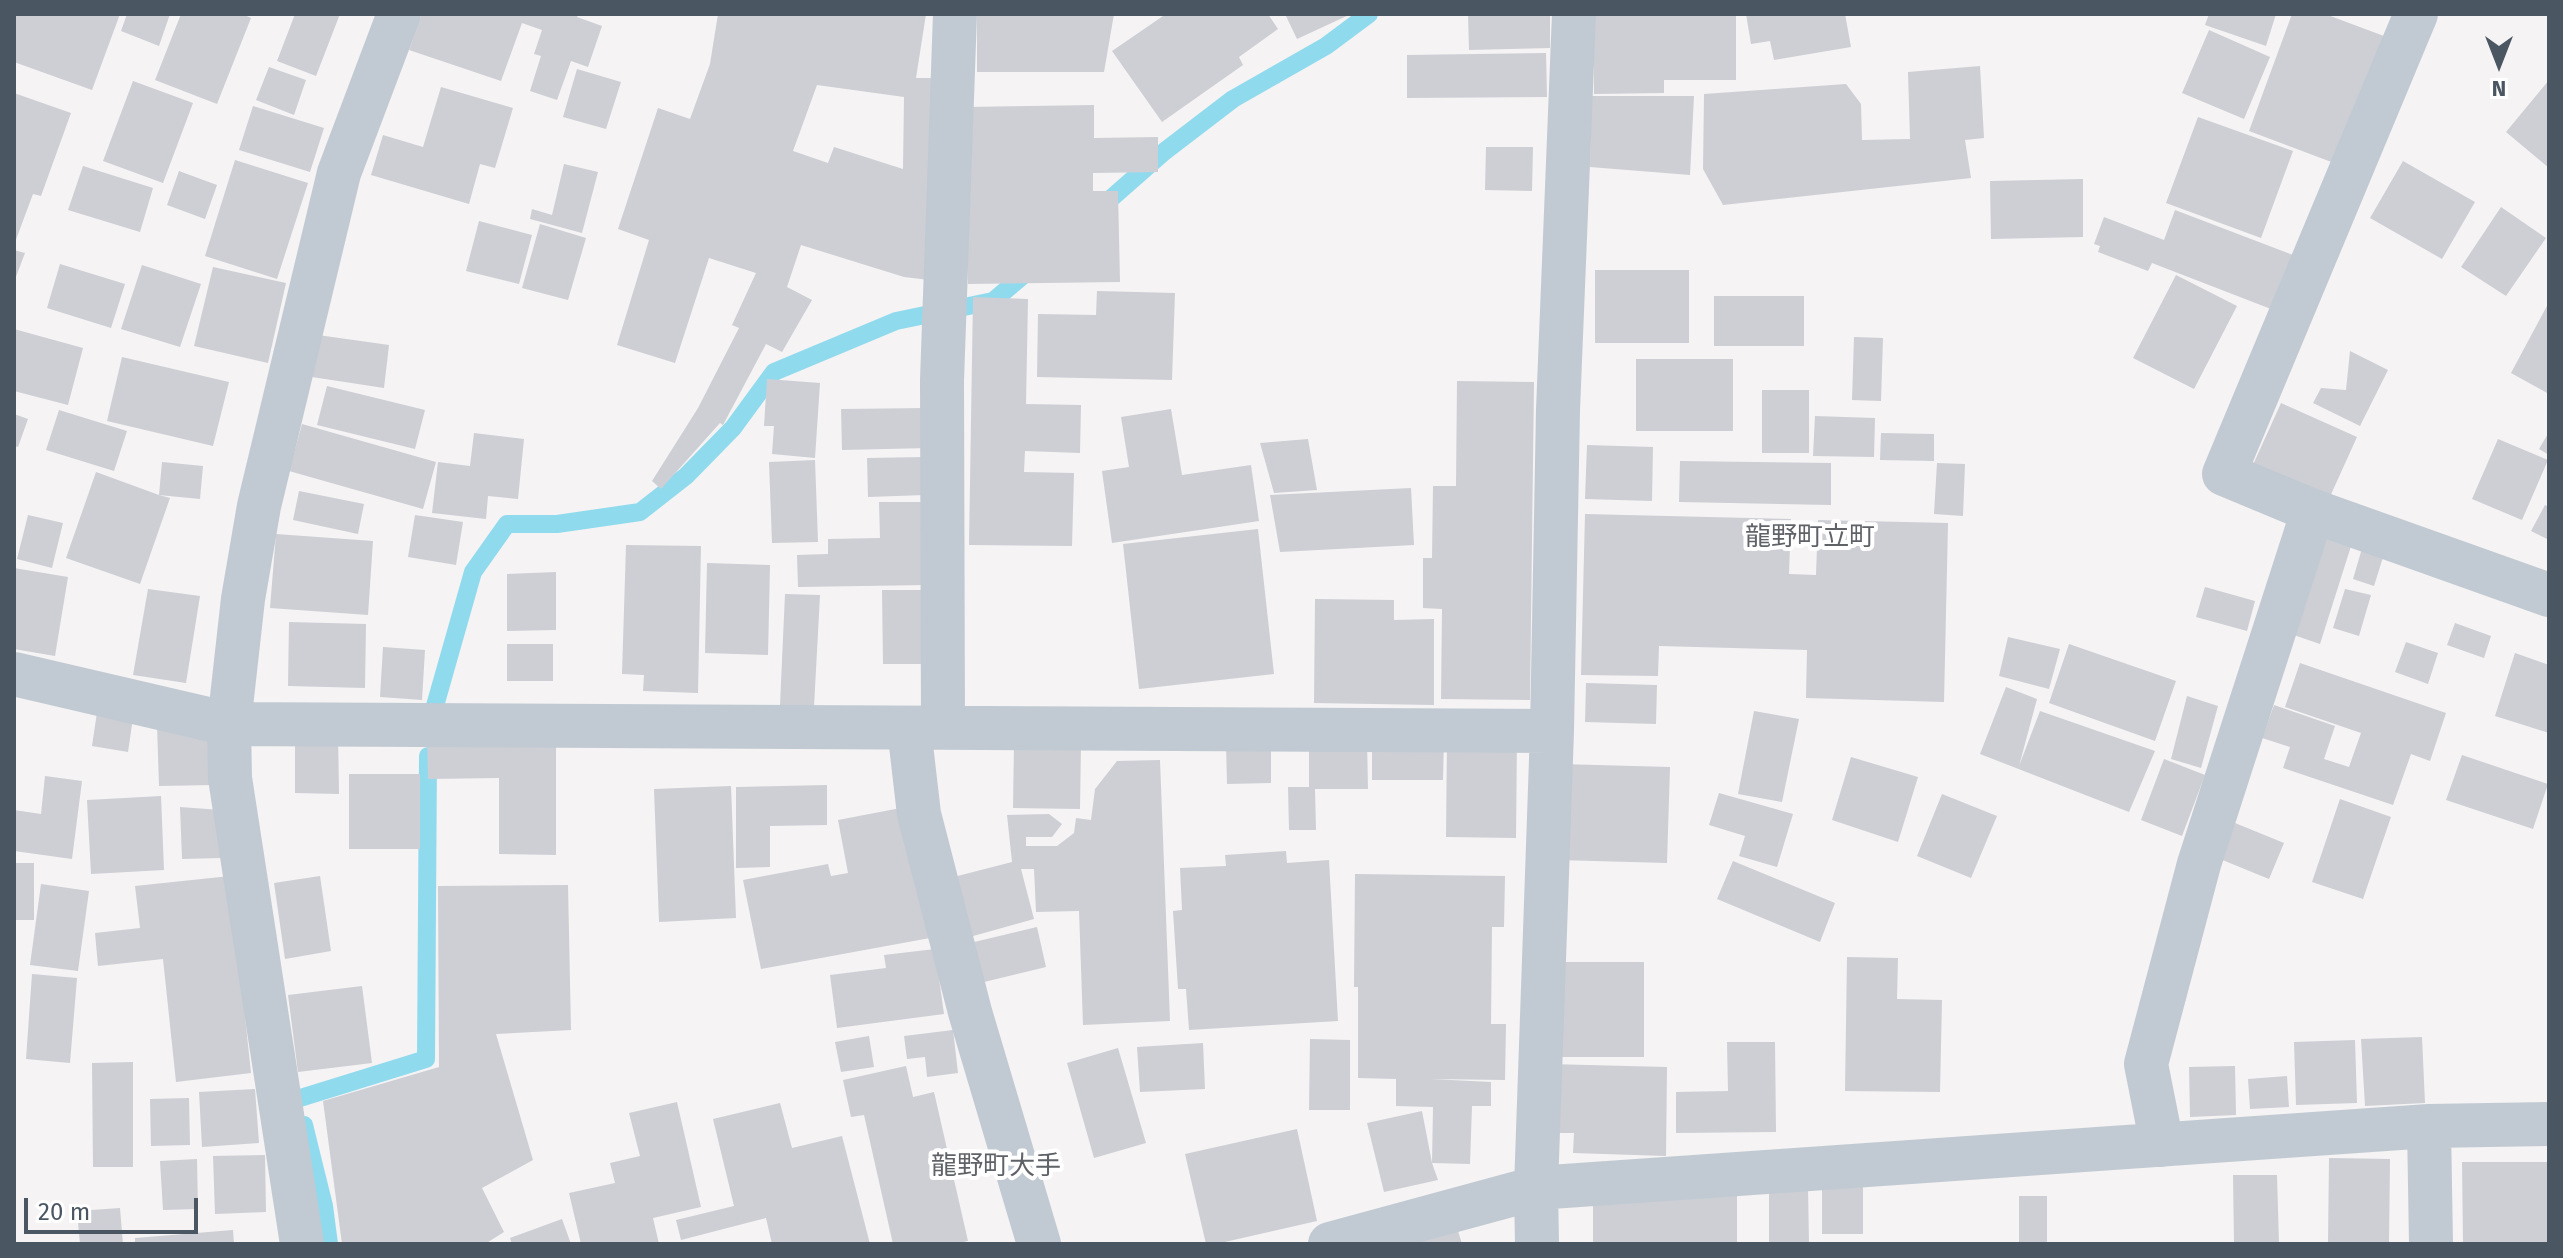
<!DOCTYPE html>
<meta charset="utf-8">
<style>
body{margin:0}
#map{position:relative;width:2563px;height:1258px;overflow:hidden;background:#f5f3f3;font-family:"Fira Sans",sans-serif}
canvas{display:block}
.frame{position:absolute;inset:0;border:16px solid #4a5661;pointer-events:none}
.north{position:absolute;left:2459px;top:24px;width:80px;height:80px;-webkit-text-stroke:6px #fff;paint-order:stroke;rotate:180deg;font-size:22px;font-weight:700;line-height:32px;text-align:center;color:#4a5661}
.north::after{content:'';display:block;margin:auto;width:28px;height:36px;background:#4a5661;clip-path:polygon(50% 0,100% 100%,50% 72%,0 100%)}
.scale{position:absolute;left:24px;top:1198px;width:174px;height:36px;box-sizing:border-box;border:4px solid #4a5661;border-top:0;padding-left:10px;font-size:24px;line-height:28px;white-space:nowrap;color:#4a5661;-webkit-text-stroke:6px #fff;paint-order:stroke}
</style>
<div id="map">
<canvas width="2563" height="1258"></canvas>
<div class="frame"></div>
<div class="north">N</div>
<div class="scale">20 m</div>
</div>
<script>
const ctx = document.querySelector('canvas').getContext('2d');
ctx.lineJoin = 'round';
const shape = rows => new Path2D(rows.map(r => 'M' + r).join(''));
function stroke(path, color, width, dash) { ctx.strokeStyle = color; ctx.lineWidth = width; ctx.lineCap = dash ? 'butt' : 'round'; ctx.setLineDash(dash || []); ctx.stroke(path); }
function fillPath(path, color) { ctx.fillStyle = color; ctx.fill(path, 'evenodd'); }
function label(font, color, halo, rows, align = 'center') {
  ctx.font = font + ' "Fira Sans","Noto Sans JP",sans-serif'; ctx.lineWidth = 8; ctx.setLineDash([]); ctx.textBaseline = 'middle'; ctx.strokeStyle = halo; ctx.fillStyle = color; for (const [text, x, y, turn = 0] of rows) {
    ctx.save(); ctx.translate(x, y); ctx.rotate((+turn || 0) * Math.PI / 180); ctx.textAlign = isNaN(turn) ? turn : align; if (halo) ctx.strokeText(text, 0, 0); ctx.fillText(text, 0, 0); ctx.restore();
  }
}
stroke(shape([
 [1099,209,1165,151,1233,99,1326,46,1369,14],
 [429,727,473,572,507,524,557,524,640,512,686,476,733,428,774,372,896,321,993,301,1032,268],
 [297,1099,426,1059,428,756],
 [304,1125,324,1206,329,1244]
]), '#90daee', 18);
fillPath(shape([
 [14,14,120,14,92,90,14,62],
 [127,14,170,14,159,46,121,31],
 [181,14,242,14,251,18,217,104,155,80],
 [295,14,340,14,316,76,277,61],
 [422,14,578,14,577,17,602,26,588,67,571,61,557,100,530,91,541,56,534,54,542,30,522,23,501,81,409,50],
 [718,14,926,14,916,78,938,78,929,280,904,277,801,245,787,287,812,300,782,352,766,344,723,425,720,423,661,489,652,481,698,408,739,328,732,325,756,273,709,258,675,363,617,345,649,240,618,229,658,108,690,119,710,64],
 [817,85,904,97,903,169,834,147,828,163,793,151],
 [977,14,1114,14,1104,72,977,72],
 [1166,14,1268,14,1278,29,1239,57,1243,65,1162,122,1112,51],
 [1285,14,1351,14,1297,39],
 [1468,14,1550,14,1550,48,1469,50],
 [1594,14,1736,14,1736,80,1664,80,1664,93,1594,94],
 [1746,14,1845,14,1851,47,1774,60,1770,41,1751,44],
 [2209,14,2276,14,2266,46,2205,25],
 [2292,14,2325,14,2400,42,2342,166,2249,131],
 [2209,30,2270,57,2244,119,2182,93],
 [1546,53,1547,97,1407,98,1407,55],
 [1980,66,1984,138,1965,140,1971,178,1723,205,1703,169,1704,94,1846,84,1861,104,1862,140,1910,139,1908,72],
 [269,67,306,80,294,115,256,100],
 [577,69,621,82,606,129,563,117],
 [2549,80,2549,168,2506,132],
 [133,81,193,103,163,183,103,161],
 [441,87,513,108,495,168,480,164,469,204,371,175,383,135,423,147],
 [14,93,71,113,41,196,33,194,14,245],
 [1591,96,1694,96,1690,175,1590,167],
 [1094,105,1094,138,1158,137,1158,172,1093,173,1093,191,1118,191,1120,282,968,284,965,107],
 [253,106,324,128,310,172,239,150],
 [2198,117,2293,151,2261,238,2166,203],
 [1486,147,1533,147,1532,191,1485,190],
 [235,160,308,183,277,279,205,256],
 [2403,161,2475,202,2442,259,2370,218],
 [564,164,598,172,582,233,530,219,532,209,552,215],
 [83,166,153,188,140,232,68,210],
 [179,171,217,185,205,219,167,205],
 [2083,179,2083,237,1991,239,1990,181],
 [2501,207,2546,238,2506,296,2461,267],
 [2175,210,2293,255,2271,309,2152,263,2148,271,2098,252,2100,246,2094,244,2104,217,2164,240],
 [479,221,532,235,519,284,466,271],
 [540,224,586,238,568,300,522,288],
 [14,250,25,253,14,282],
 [60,264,125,284,111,328,47,308],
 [142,265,201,284,180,347,121,329],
 [213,267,286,283,268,363,194,346],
 [1595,270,1689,270,1689,343,1595,343],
 [2176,275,2237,306,2194,389,2133,358],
 [1097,291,1175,293,1172,380,1037,377,1038,314,1096,315],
 [1714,296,1804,296,1804,346,1714,346],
 [973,297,1028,299,1026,404,1081,405,1080,453,1025,451,1024,472,1074,473,1072,546,969,545],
 [2549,302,2549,394,2511,373],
 [14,329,83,348,68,405,14,391],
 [318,335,389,345,384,388,312,377],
 [1854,337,1883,338,1881,401,1852,400],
 [2350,351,2388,370,2360,426,2313,403,2321,388,2346,390],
 [122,357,229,382,213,446,107,421],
 [1636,359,1733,359,1733,431,1636,431],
 [767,379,820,383,815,458,772,454,774,426,764,426],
 [1457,381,1534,382,1530,700,1441,699,1442,609,1423,608,1423,558,1432,558,1433,486,1456,486],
 [327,386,425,410,415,449,317,425],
 [1762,390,1809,390,1809,453,1762,453],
 [2281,403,2357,437,2328,501,2252,467],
 [927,408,929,448,842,450,841,409],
 [1171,409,1182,475,1251,465,1259,521,1112,543,1102,471,1129,467,1121,417],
 [59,410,127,431,114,471,46,450],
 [14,414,28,419,18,447,14,446],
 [1815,416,1875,418,1874,457,1813,456],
 [302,424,436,462,423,509,289,471],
 [2549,432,2549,455,2539,449],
 [474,433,524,439,518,499,488,496,486,519,432,513,438,462,470,466],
 [1881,433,1934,434,1934,461,1880,460],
 [1308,439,1317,490,1274,493,1260,443],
 [2498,439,2548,460,2522,520,2472,499],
 [1587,445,1653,447,1652,501,1585,499],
 [924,457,925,495,868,497,867,458],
 [815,460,818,542,772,543,769,462],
 [1680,461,1831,463,1831,505,1679,502],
 [162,462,203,466,200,499,159,495,170,498,140,584,66,558,96,472,159,495],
 [1937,463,1965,464,1963,516,1934,514],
 [1411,488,1414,545,1280,552,1270,495],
 [299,491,364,504,358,534,293,520],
 [879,502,926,502,927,585,798,587,797,555,828,554,828,539,880,538],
 [2545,505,2549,507,2549,540,2531,531],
 [1585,514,1791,519,1789,574,1816,575,1818,520,1948,523,1944,702,1806,698,1807,650,1659,646,1658,676,1581,675],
 [28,515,63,523,52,568,17,559],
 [415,515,463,522,456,565,408,557],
 [1258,529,1274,674,1139,689,1123,544],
 [2314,530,2352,543,2320,644,2282,631],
 [276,534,373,541,368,615,270,608],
 [626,545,701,546,698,693,643,691,644,675,622,674],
 [2363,545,2385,551,2374,586,2353,579],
 [707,563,770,565,768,655,705,653],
 [14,568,68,577,55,656,14,649],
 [556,572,556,630,507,631,507,574],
 [2205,587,2255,601,2247,631,2196,617],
 [148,589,200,596,186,683,133,675],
 [2345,589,2371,595,2359,636,2333,628],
 [882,590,927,590,929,664,883,664],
 [785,594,820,595,814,707,780,705],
 [1315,599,1394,600,1394,620,1434,619,1434,705,1314,703],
 [289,622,366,624,365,688,288,686],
 [2455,623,2491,636,2484,658,2447,645],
 [2008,637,2060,649,2049,689,1999,676],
 [2406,642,2438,653,2428,684,2395,672],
 [507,644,553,644,553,681,507,681],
 [2069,644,2176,681,2155,741,2049,703],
 [383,647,425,650,422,700,380,697],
 [2515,653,2549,665,2549,733,2495,716],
 [2300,663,2446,713,2430,761,2411,754,2393,805,2283,768,2290,747,2262,738,2274,705,2335,726,2324,759,2349,767,2361,733,2285,707],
 [1586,683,1657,685,1656,724,1585,722],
 [2006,687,2037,699,2019,766,2040,711,2155,751,2129,812,1980,754],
 [2187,696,2218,706,2201,768,2171,759],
 [99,699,135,704,128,752,92,746],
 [1754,711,1799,719,1782,802,1738,794],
 [213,724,214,785,159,786,157,725],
 [338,732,339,794,295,793,295,734],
 [427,734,556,743,556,855,499,854,499,778,428,779],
 [1447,736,1517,737,1516,838,1446,837],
 [1367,738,1368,789,1315,789,1316,830,1289,830,1288,787,1309,787,1309,739],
 [1372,738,1444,738,1443,780,1372,780],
 [1014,741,1081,743,1080,809,1013,808],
 [1271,742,1271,783,1227,784,1226,743],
 [2462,755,2548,784,2533,829,2446,800],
 [1851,757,1918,777,1898,842,1832,820],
 [2164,759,2205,775,2182,836,2141,820],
 [1160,760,1170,1021,1083,1025,1079,911,1036,912,1034,869,1021,869,1034,919,959,940,942,880,1012,862,1007,815,1049,814,1062,824,1052,837,1026,837,1026,846,1057,846,1074,833,1076,818,1091,820,1095,789,1117,761],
 [1560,764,1670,767,1667,863,1558,860],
 [349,774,420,774,420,849,349,849],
 [45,776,82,781,72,859,14,851,14,810,41,814],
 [827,785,827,825,770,826,770,867,736,868,736,787],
 [731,786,736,918,659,922,654,789],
 [1719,793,1793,814,1777,867,1739,856,1745,836,1709,825],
 [1942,794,1997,816,1971,878,1917,856],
 [161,796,164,870,91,874,87,800],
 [2340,799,2391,817,2363,899,2312,882],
 [180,807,221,810,222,858,182,859],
 [906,807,930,938,761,969,743,880,828,864,831,876,848,873,838,820],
 [2235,823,2284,843,2269,879,2220,859],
 [1286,851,1287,863,1329,860,1338,1021,1189,1030,1186,989,1178,989,1173,911,1182,910,1180,868,1226,866,1225,855],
 [1733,861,1835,903,1820,942,1717,899],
 [14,863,34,863,34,920,14,920],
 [1355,874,1505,876,1504,927,1492,927,1491,1024,1506,1024,1505,1080,1431,1079,1491,1082,1491,1106,1472,1106,1470,1164,1432,1163,1438,1180,1384,1192,1367,1123,1422,1111,1432,1163,1433,1107,1396,1106,1396,1079,1358,1078,1358,987,1354,987],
 [230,876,251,1073,176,1082,163,959,98,966,95,933,140,928,135,886],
 [320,876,331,951,285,959,274,883],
 [41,884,89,891,78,971,30,965],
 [568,885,571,1030,496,1034,533,1160,482,1188,504,1232,485,1244,342,1244,323,1101,439,1067,438,886],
 [1037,927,1046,967,980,983,970,943],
 [935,949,944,1014,837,1028,830,975,886,968,884,955],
 [1847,957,1898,958,1897,999,1942,1000,1940,1092,1845,1091],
 [1551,962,1644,962,1644,1057,1551,1057],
 [32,974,77,978,70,1063,26,1059],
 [362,986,372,1063,298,1072,288,995],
 [953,1030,958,1073,927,1077,925,1057,907,1059,904,1036],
 [869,1036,874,1067,841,1072,835,1042],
 [2422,1037,2425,1103,2365,1106,2361,1039],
 [1310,1039,1350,1040,1350,1110,1309,1110],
 [2355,1040,2357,1103,2296,1105,2294,1042],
 [1727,1042,1775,1042,1776,1132,1676,1133,1676,1092,1728,1091],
 [1203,1043,1205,1089,1140,1092,1137,1047],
 [1118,1048,1146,1143,1094,1158,1067,1063],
 [133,1062,133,1167,93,1167,92,1063],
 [1549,1064,1667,1067,1666,1156,1573,1153,1574,1133,1547,1133],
 [906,1066,913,1097,934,1092,968,1241,953,1244,893,1244,864,1115,851,1117,843,1080],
 [2235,1066,2236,1115,2190,1117,2189,1067],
 [2287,1076,2289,1107,2250,1109,2248,1079],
 [255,1089,259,1143,202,1147,199,1092],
 [189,1098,190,1145,151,1146,150,1099],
 [677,1102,701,1207,653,1218,659,1244,581,1244,569,1193,615,1183,610,1163,640,1156,629,1113],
 [780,1103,792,1148,842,1136,870,1244,772,1244,766,1218,681,1240,676,1220,734,1206,713,1119],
 [1297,1129,1317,1221,1216,1244,1206,1244,1185,1154],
 [265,1155,266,1212,215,1214,213,1156],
 [2329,1158,2390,1159,2389,1243,2328,1242],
 [197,1159,198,1209,163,1210,160,1161],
 [2462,1162,2549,1162,2549,1244,2463,1244],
 [2233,1175,2277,1175,2279,1244,2234,1244],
 [1822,1176,1863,1176,1863,1234,1822,1234],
 [1808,1187,1809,1244,1769,1244,1769,1188],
 [1593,1196,1737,1196,1737,1244,1593,1244],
 [2019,1196,2047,1196,2047,1244,2019,1244],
 [120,1208,123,1244,80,1244,77,1211],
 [562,1219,571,1244,512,1244,510,1238],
 [1455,1221,1462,1244,1409,1244],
 [233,1230,234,1244,135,1244,135,1238]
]), '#cdcfd5');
stroke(shape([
 [2313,511,2549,595],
 [14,674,229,724,1552,731],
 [909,728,919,814,970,1012,1039,1244],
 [943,728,942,380,955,14],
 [2429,1126,2431,1244],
 [2162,1145,2146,1064,2199,864,2313,511,2224,474,2416,14],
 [302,1244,230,778,229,724,243,599,259,506,339,173,399,14],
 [1330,1244,1536,1188,2429,1126,2549,1124],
 [1537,1244,1536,1188,1552,731,1558,410,1574,14]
]), '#c1cad2', 44);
label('26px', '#5f6368', '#fff', [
 ["龍野町立町",1810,538],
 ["龍野町大手",996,1167]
]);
</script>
